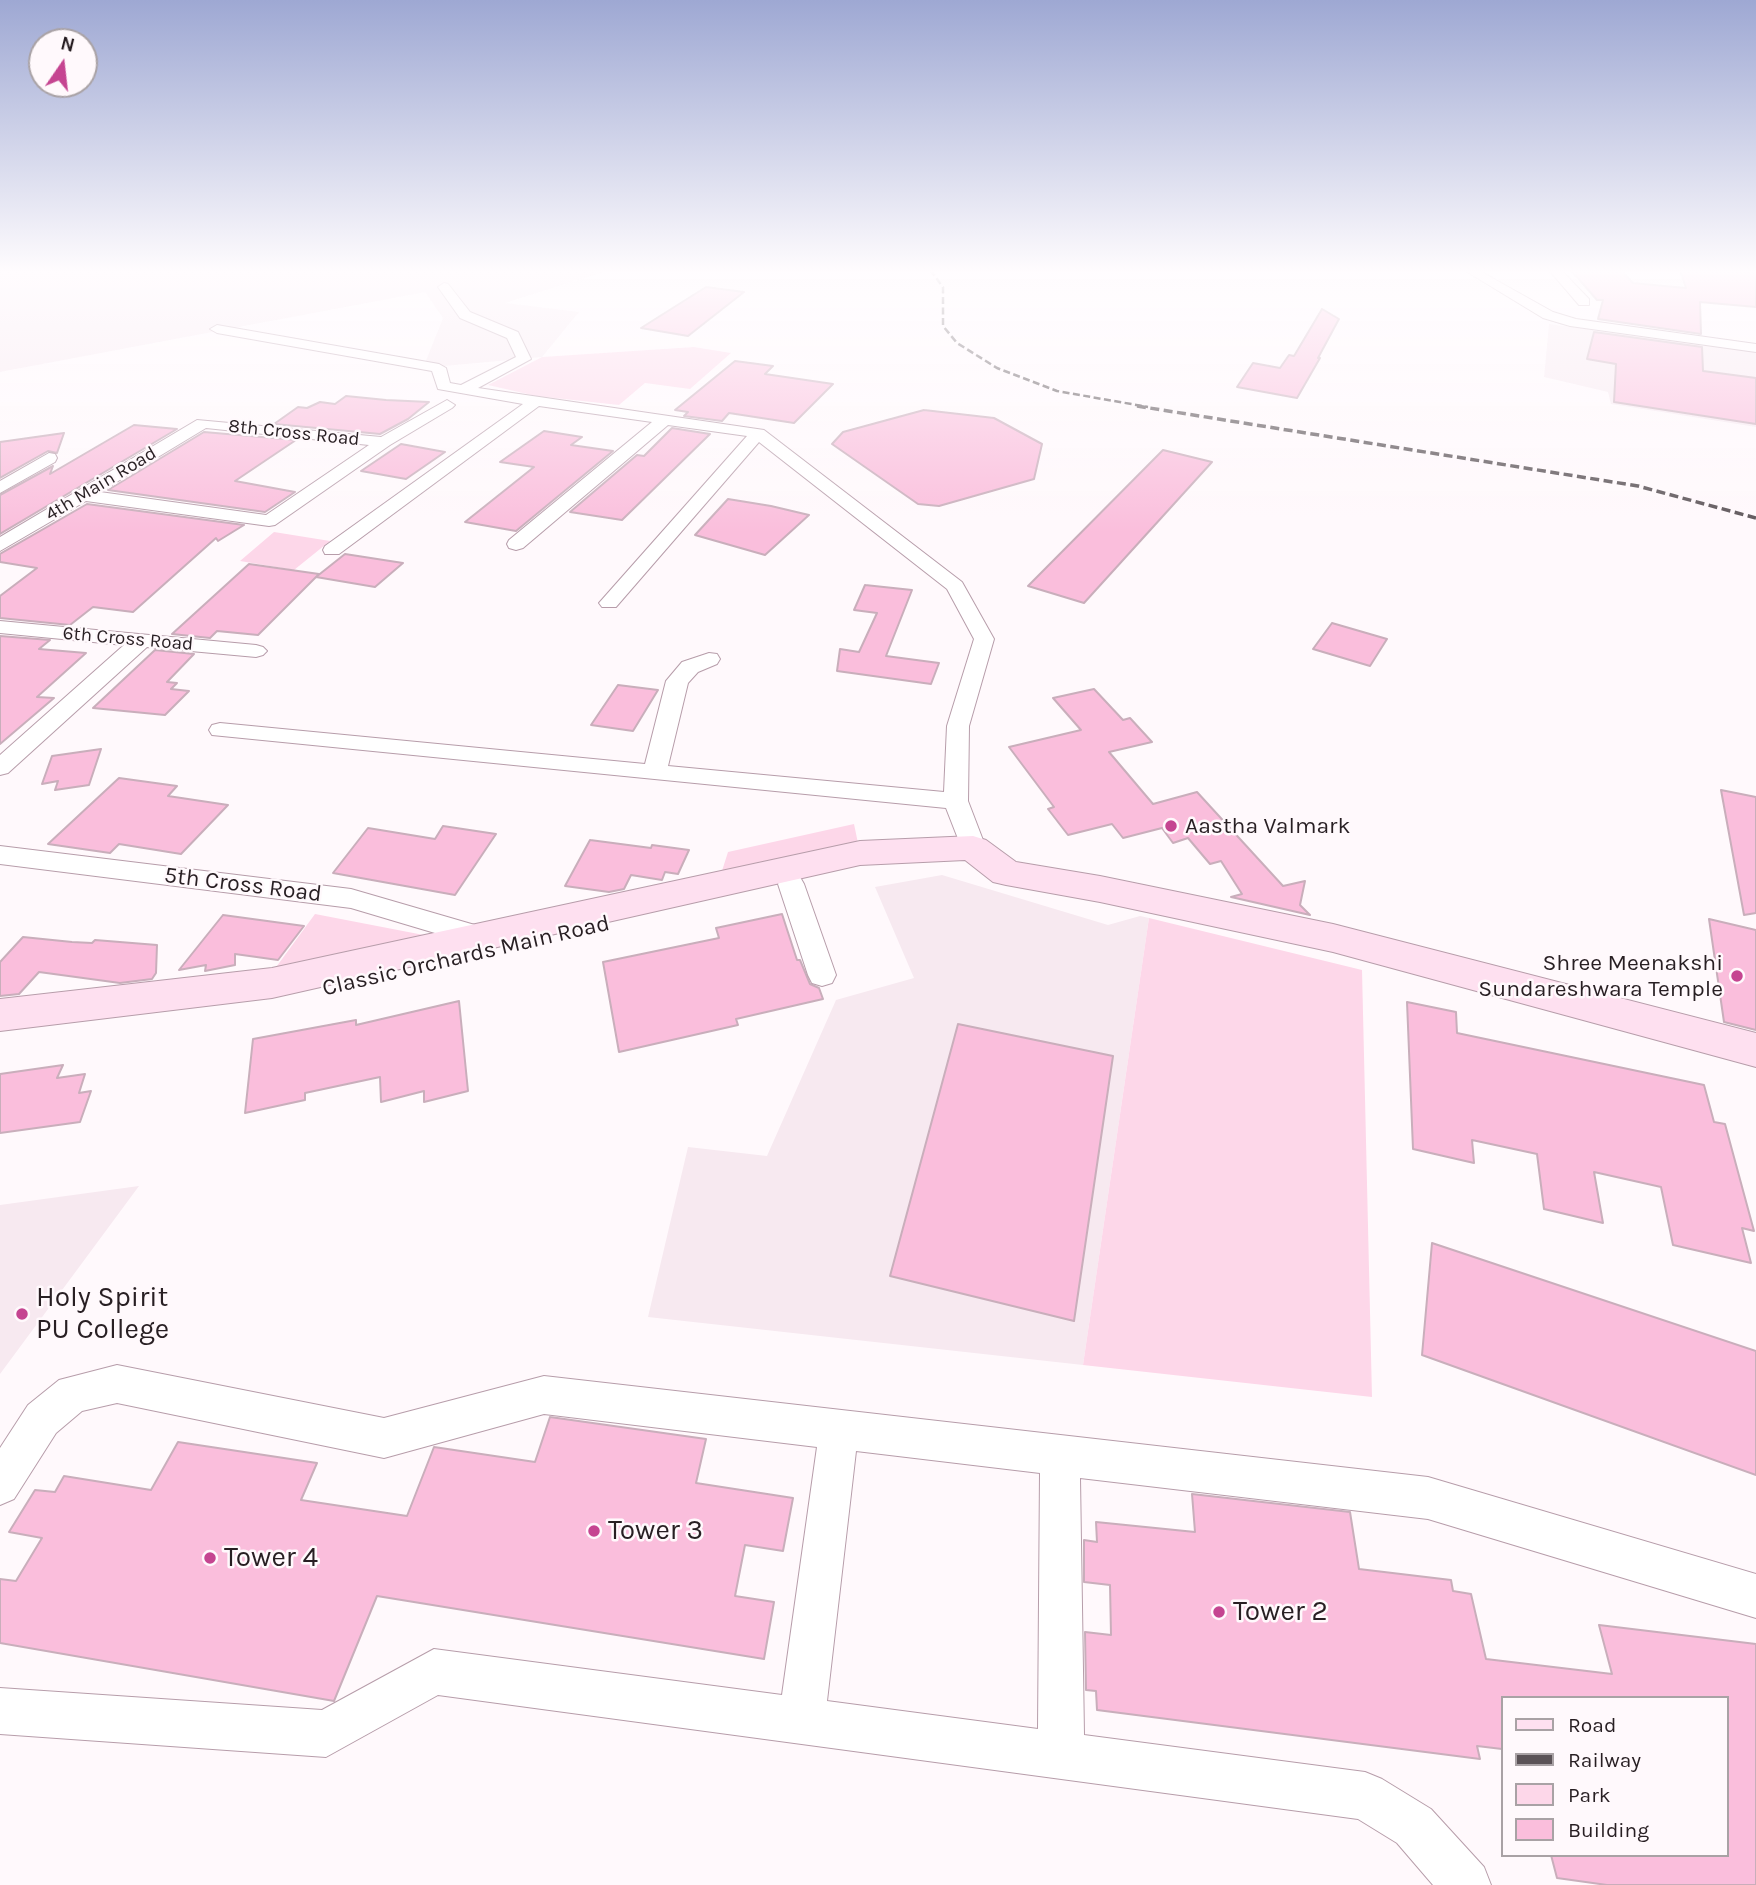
<!DOCTYPE html>
<style>
body{margin:0}
#map{position:relative;width:1756px;height:1885px;overflow:hidden;background:#fff9fc;font-family:Karla,sans-serif}
canvas{display:block}
.legend{position:absolute;left:1501px;top:1696px;width:228px;height:161px;box-sizing:border-box;background:#fff9fc;border:2px solid #a9a2a5;margin:0;padding:9px 12px;list-style:none;font-size:21px;color:#281f23}
.legend li{display:flex;align-items:center;gap:14px;height:35px}
.legend b{width:35px;border:2px solid #a9a2a5}
.north{position:absolute;left:28px;top:28px;width:70px;height:70px;box-sizing:border-box;background:#fff9fc;border:2px solid #a9a2a5;border-radius:50%;rotate:14deg;font-size:19px;font-weight:700;line-height:28px;text-align:center;color:#281f23}
.north::after{content:'';display:block;margin:auto;width:24px;height:32px;background:#c54591;clip-path:polygon(50% 0,100% 100%,50% 72%,0 100%)}
</style>
<div id="map">
<canvas width="1756" height="1885"></canvas>
<ul class="legend">
<li><b style="height:9px;background:#fee0f0"></b>Road</li>
<li><b style="height:9px;background:#5b5357"></b>Railway</li>
<li><b style="height:19px;background:#fdd7e9"></b>Park</li>
<li><b style="height:19px;background:#fabedc"></b>Building</li>
</ul>
<div class="north">N</div>
</div>
<script>
const ctx = document.querySelector('canvas').getContext('2d');
ctx.lineJoin = 'round';
function fillPath(path, color) { ctx.fillStyle = color; ctx.fill(path, 'evenodd'); }
const shape = rows => new Path2D(rows.map(r => 'M' + r).join(''));
function stroke(path, color, width, dash) { ctx.strokeStyle = color; ctx.lineWidth = width; ctx.lineCap = dash ? 'butt' : 'round'; ctx.setLineDash(dash || []); ctx.stroke(path); }
function label(font, color, halo, rows, align = 'center') {
  ctx.font = font + ' Karla,sans-serif'; ctx.lineWidth = 5; ctx.setLineDash([]); ctx.textBaseline = 'middle'; ctx.strokeStyle = halo; ctx.fillStyle = color; for (const [text, x, y, turn = 0] of rows) {
    ctx.save(); ctx.translate(x, y); ctx.rotate((+turn || 0) * Math.PI / 180); ctx.textAlign = isNaN(turn) ? turn : align; if (halo) ctx.strokeText(text, 0, 0); ctx.fillText(text, 0, 0); ctx.restore();
  }
}
fillPath(shape([
 [0,270,609,270,505,303,579,312,542,357,423,368,443,318,425,292,0,372],
 [1549,324,1756,352,1756,427,1611,404,1608,392,1544,377],
 [942,875,1108,925,1140,916,1149,918,1083,1365,648,1317,688,1147,767,1156,836,1000,914,978,875,887],
 [139,1186,88,1255,0,1374,0,1205]
]), '#f7e9f0');
fillPath(shape([
 [694,347,731,353,690,389,645,383,619,405,536,396,488,385,542,357],
 [274,532,330,541,294,570,240,561],
 [854,824,859,848,721,874,728,852],
 [315,914,434,937,274,970],
 [1149,918,1362,970,1372,1397,1083,1365]
]), '#fdd7e9');
const building = shape([
 [1571,270,1621,270,1633,283,1686,288,1680,270,1756,273,1756,307,1700,302,1701,334,1598,319,1603,300,1597,300,1571,270],
 [706,287,744,292,688,336,641,328,706,287],
 [1322,309,1339,319,1318,358,1320,358,1297,398,1237,387,1253,363,1280,368,1289,355,1294,356,1322,309],
 [1594,332,1702,347,1703,371,1756,378,1756,424,1614,402,1616,364,1587,359,1594,332],
 [735,361,773,366,765,374,833,384,794,423,729,413,722,421,684,416,688,412,675,410,735,361],
 [346,396,386,400,429,402,408,419,380,434,274,424,298,407,307,408,320,402,335,404,346,396],
 [924,410,994,418,1042,444,1034,479,939,506,918,504,832,444,843,432,924,410],
 [134,425,177,429,0,534,0,495,53,466,50,474,134,425],
 [672,428,710,434,622,520,570,512,637,455,644,456,672,428],
 [544,431,582,437,571,445,613,451,516,531,465,522,534,467,500,462,544,431],
 [204,432,296,440,235,481,295,492,265,512,108,490,204,432],
 [64,433,57,453,48,451,0,478,0,442,64,433],
 [401,444,445,452,406,479,361,471,401,444],
 [1163,450,1212,462,1084,603,1028,586,1163,450],
 [728,499,771,506,809,515,765,555,695,535,728,499],
 [87,504,244,525,218,541,216,538,133,612,93,607,70,625,0,618,0,596,37,568,0,562,0,554,87,504],
 [345,554,403,563,375,587,316,577,345,554],
 [249,564,319,574,258,635,217,631,210,638,172,634,249,564],
 [865,585,912,590,886,656,939,663,931,684,837,671,840,649,859,652,877,613,854,610,865,585],
 [1332,623,1387,639,1370,666,1313,649,1332,623],
 [0,636,50,640,39,649,86,653,37,697,54,698,0,744,0,636],
 [155,650,194,654,167,682,177,683,171,689,189,691,165,715,93,708,155,650],
 [618,685,658,690,633,731,591,725,618,685],
 [1094,689,1123,720,1130,718,1152,742,1109,752,1153,804,1197,792,1283,886,1305,881,1300,905,1310,915,1231,897,1242,894,1221,861,1210,864,1188,838,1173,843,1162,828,1123,838,1112,824,1068,835,1048,809,1054,807,1009,747,1081,730,1053,698,1094,689],
 [101,749,89,785,55,790,58,781,42,784,52,756,101,749],
 [119,778,177,786,168,796,228,805,181,854,119,844,110,853,48,844,119,778],
 [1721,790,1756,797,1756,913,1744,915,1721,790],
 [443,826,496,834,455,895,333,873,368,828,435,839,443,826],
 [590,840,651,848,652,845,689,850,678,874,665,872,662,880,631,875,624,889,609,892,565,886,590,840],
 [782,914,797,960,800,960,810,984,819,988,823,999,736,1019,738,1025,619,1052,603,962,719,938,716,928,782,914],
 [223,915,304,926,278,960,235,954,235,965,205,971,206,965,179,970,223,915],
 [1709,919,1756,930,1756,1030,1724,1022,1709,919],
 [23,937,72,942,92,943,95,940,157,945,156,973,152,979,120,983,39,972,19,994,0,996,0,962,23,937],
 [459,1001,468,1091,424,1102,424,1091,381,1102,380,1077,305,1093,305,1100,245,1113,253,1039,356,1020,356,1025,459,1001],
 [1407,1002,1456,1012,1457,1033,1704,1085,1714,1122,1725,1124,1754,1231,1742,1228,1751,1263,1673,1245,1661,1187,1594,1172,1603,1223,1544,1209,1537,1154,1472,1140,1474,1163,1413,1149,1407,1002],
 [958,1024,1113,1056,1074,1321,890,1276,958,1024],
 [63,1065,57,1078,85,1074,79,1093,91,1091,80,1122,0,1133,0,1074,63,1065],
 [1432,1243,1756,1351,1756,1475,1422,1355,1432,1243],
 [550,1417,706,1439,696,1483,793,1498,783,1551,745,1545,735,1596,774,1602,764,1659,377,1596,334,1701,0,1643,0,1579,16,1581,42,1538,9,1532,35,1490,55,1492,64,1476,151,1490,178,1442,317,1463,301,1500,407,1516,434,1447,535,1462,550,1417],
 [1192,1494,1350,1512,1359,1569,1451,1580,1453,1591,1471,1594,1486,1659,1612,1674,1599,1625,1756,1644,1756,1885,1607,1885,1557,1878,1551,1855,1726,1855,1726,1698,1502,1698,1502,1749,1477,1746,1480,1759,1097,1710,1096,1691,1086,1690,1085,1632,1111,1635,1110,1585,1084,1582,1084,1540,1097,1542,1096,1522,1195,1532,1192,1494]
]);
fillPath(building, '#fabedc');
stroke(building, '#c9aebb', 2);
const street = shape([
 [1464,270,1478,270,1553,312,1576,319,1756,344,1756,352,1570,326,1543,318,1464,270],
 [1549,270,1561,270,1589,299,1589,305,1579,305,1549,270],
 [444,283,448,284,470,312,518,332,531,359,478,388,764,430,962,582,994,639,969,726,968,801,986,848,982,854,973,857,964,854,946,808,212,735,209,730,212,725,220,723,645,764,666,681,682,662,709,653,717,654,720,659,717,664,698,672,688,683,668,766,944,792,947,726,974,639,947,589,759,442,616,607,602,607,599,603,747,436,668,425,523,548,516,550,509,548,507,544,509,540,652,422,539,406,339,554,325,554,323,550,325,546,523,404,438,389,432,371,217,333,210,329,217,325,439,364,446,368,450,383,461,385,516,357,507,338,460,318,438,287,444,283],
 [447,400,455,405,452,408,390,445,275,525,269,526,86,501,0,551,0,537,197,420,381,437,447,400],
 [206,428,369,445,266,515,100,492,206,428],
 [49,453,55,454,57,458,55,462,0,493,0,481,49,453],
 [0,621,256,645,263,647,267,651,263,655,256,657,147,647,8,773,0,775,0,755,124,645,0,633,0,621],
 [0,846,351,889,492,930,496,937,492,944,482,947,351,908,0,864,0,846],
 [791,875,800,877,804,884,836,975,832,983,822,986,812,983,808,975,778,884,782,877,791,875],
 [117,1365,384,1418,544,1376,1428,1477,1756,1574,1756,1618,1428,1519,1080,1478,1084,1735,1365,1772,1382,1779,1431,1809,1484,1867,1491,1885,1433,1885,1397,1843,1358,1819,438,1695,326,1757,0,1734,0,1688,322,1710,434,1649,782,1695,817,1447,544,1414,384,1458,117,1403,82,1411,56,1433,14,1499,0,1505,0,1448,28,1405,59,1380,117,1365],
 [856,1451,1040,1473,1038,1729,827,1701,856,1451]
]);
const secondary = shape([
 [973,836,986,840,1016,862,1100,876,1333,924,1756,1033,1756,1067,1333,952,1100,902,1006,885,993,882,965,860,860,865,272,998,0,1031,0,999,272,968,860,841,973,836]
]);
stroke(street, '#b79daa', 2);
stroke(secondary, '#b79daa', 2);
fillPath(street, '#fff');
fillPath(secondary, '#fee0f0');
stroke(shape([
 [930,270,943,287,943,326,957,343,997,368,1057,391,1148,407]
]), '#5b5357', 2.5, [7, 3.5]);
stroke(shape([
 [1137,406,1638,486,1756,518]
]), '#5b5357', 3.5, [9, 4.5]);
const sky = ctx.createLinearGradient(0, 0, 0, 533);
sky.addColorStop(0, '#9ea8d3');
sky.addColorStop(0.51, '#fffcfe');
sky.addColorStop(1, '#fffcfe00');
ctx.fillStyle = sky;
ctx.fillRect(0, 0, 1756, 533);
for (const [x, y, r, color] of [
 [1171,826,7,"#c54591"],
 [1737,976,7,"#c54591"],
 [22,1314,7,"#c54591"],
 [594,1531,7,"#c54591"],
 [210,1558,7,"#c54591"],
 [1219,1612,7,"#c54591"]
]) { const dot = new Path2D(); dot.arc(x, y, r, 0, 2 * Math.PI); ctx.fillStyle = color; ctx.fill(dot); stroke(dot, '#fff9fc', 2.5); }
label('19px', '#281f23', '#fff9fc', [
 ["8th Cross Road",294,433,6],
 ["4th Main Road",101,484,-31],
 ["6th Cross Road",128,639,5]
]);
label('23px', '#281f23', '#fff9fc', [
 ["Aastha Valmark",1185,826],
 ["Shree Meenakshi",1723,963,"right"],
 ["Sundareshwara Temple",1723,989,"right"]
], 'left');
label('23px', '#281f23', '#fff9fc', [
 ["5th Cross Road",243,885,7],
 ["Classic Orchards Main Road",466,956,-13]
]);
label('28px', '#281f23', '#fff9fc', [
 ["Holy Spirit",36,1298],
 ["PU College",36,1330],
 ["Tower 3",608,1531],
 ["Tower 4",224,1558],
 ["Tower 2",1233,1612]
], 'left');
</script>
